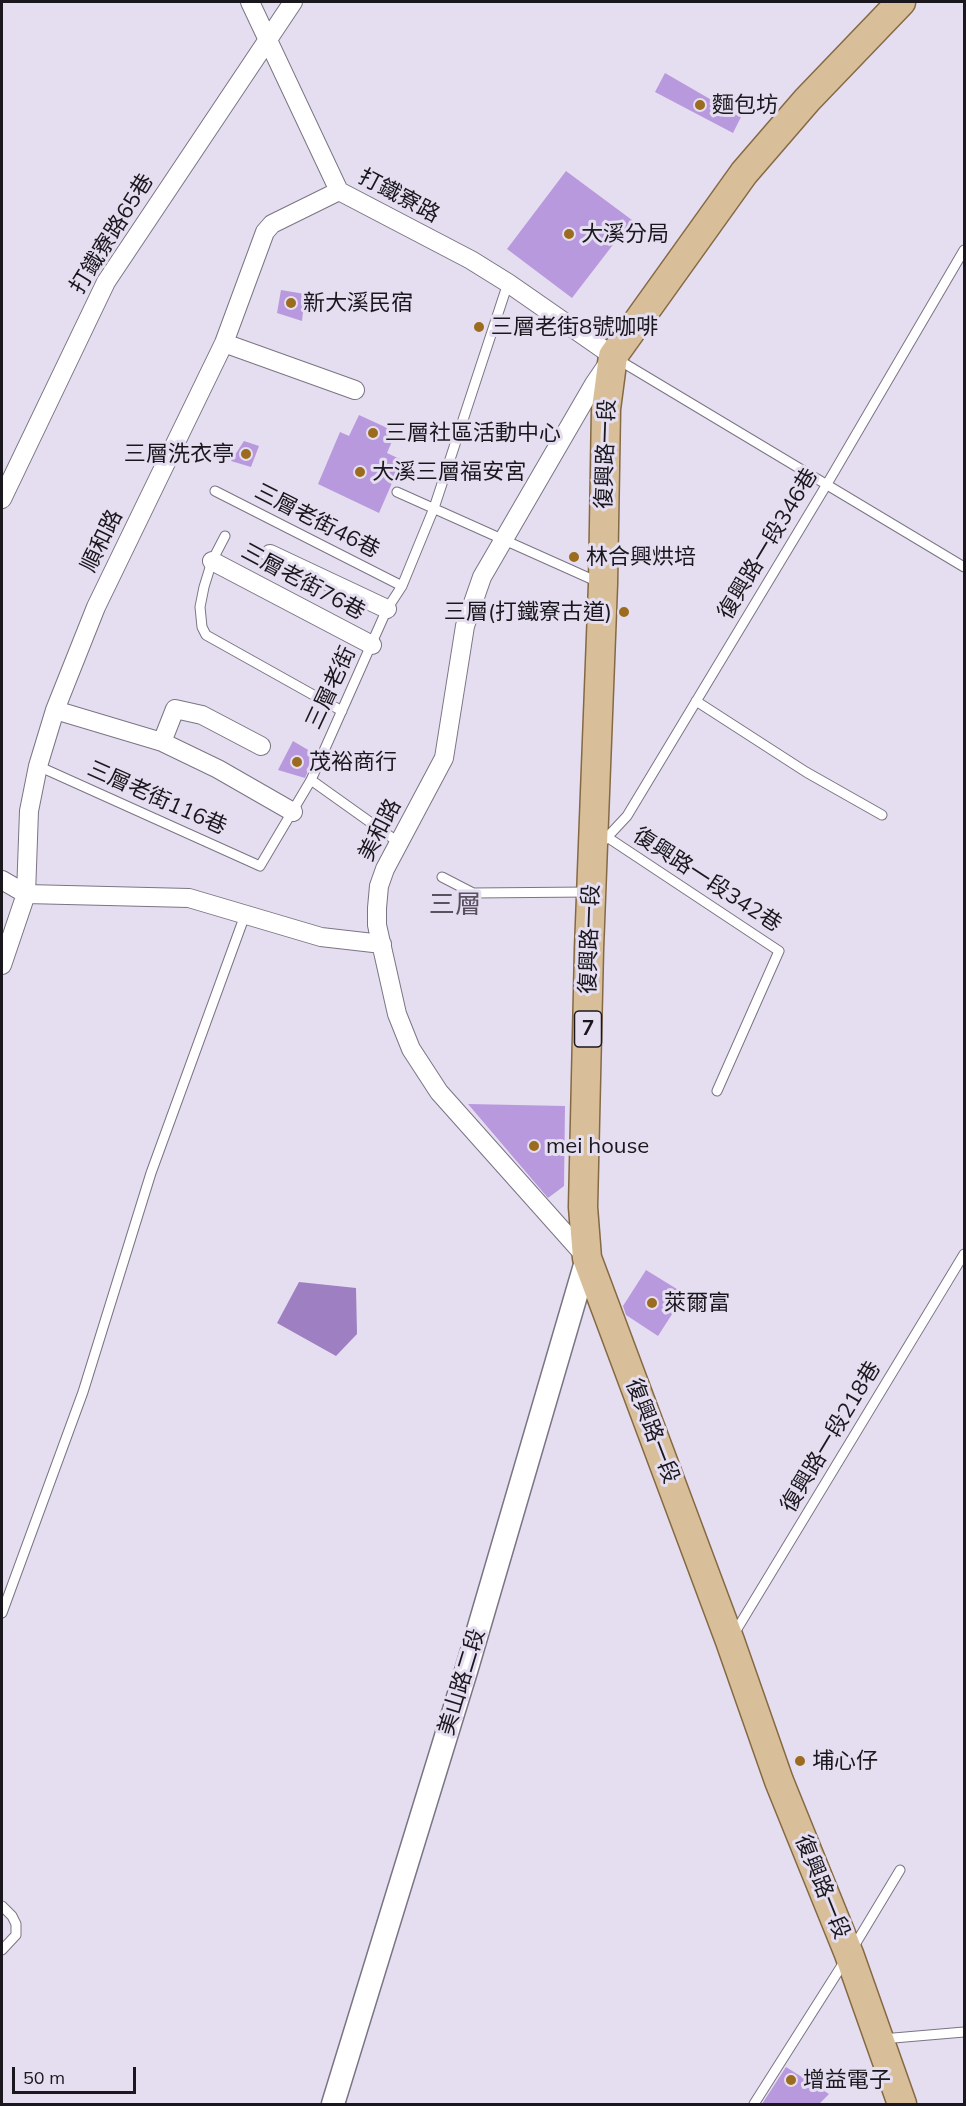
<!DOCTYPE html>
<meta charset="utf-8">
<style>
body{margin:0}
#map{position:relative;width:966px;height:2106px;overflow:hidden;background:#e5def0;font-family:Mulish,sans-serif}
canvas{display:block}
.frame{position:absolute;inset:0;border:3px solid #1a181e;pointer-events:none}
.scale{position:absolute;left:12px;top:2067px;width:124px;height:27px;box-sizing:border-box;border:3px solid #1a181e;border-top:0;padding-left:8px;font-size:18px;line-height:21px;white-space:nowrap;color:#1a181e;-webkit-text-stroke:4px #e5def0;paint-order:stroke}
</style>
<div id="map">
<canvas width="966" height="2106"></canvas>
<div class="frame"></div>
<div class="scale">50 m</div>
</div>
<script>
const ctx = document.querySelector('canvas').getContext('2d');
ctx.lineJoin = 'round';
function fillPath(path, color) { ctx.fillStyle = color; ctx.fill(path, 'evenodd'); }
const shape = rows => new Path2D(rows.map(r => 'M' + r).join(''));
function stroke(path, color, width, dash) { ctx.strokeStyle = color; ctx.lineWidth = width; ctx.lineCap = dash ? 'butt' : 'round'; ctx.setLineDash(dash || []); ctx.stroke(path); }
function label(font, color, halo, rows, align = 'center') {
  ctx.font = font + ' Mulish,"Noto Sans TC",sans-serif'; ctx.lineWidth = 6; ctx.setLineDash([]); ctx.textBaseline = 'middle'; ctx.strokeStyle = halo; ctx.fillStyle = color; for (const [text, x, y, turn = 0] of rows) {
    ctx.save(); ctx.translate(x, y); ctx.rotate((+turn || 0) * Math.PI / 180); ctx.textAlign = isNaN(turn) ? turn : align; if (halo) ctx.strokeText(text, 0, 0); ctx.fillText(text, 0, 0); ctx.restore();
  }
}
fillPath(shape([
 [299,1282,356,1288,357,1334,336,1356,277,1323]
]), '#9e7fc2');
fillPath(shape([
 [665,73,741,117,733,133,655,92],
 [566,171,632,220,572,298,507,249],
 [281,290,305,294,302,321,277,313],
 [359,415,396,432,387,453,402,460,379,513,318,484,340,432,349,436],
 [244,441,259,446,251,467,231,461],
 [293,741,315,754,305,778,278,770],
 [468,1104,565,1106,564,1186,548,1198],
 [646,1270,685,1294,658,1336,626,1315,623,1306],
 [786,2067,829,2094,819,2104,762,2104]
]), '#b899dd');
const service = shape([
 [617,359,964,567],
 [215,491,402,586],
 [397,492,598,582],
 [225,536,212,561,204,587,200,607,202,627,206,635,342,711],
 [696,701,806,772,882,815],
 [38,766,260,866,311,780,387,609,402,586,434,508,508,283],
 [311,780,398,842],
 [607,837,779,951,717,1091],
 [599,846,627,816,827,484,964,250],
 [442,877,473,893,589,892],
 [2,1613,83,1392,151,1173,245,915],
 [734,1634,964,1254],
 [2,1906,12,1916,16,1924,16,1935,2,1950],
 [853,1948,900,1870],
 [882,2039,964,2032],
 [754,2104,846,1959]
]);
const minor = shape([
 [250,2,339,191,471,260,508,283,613,356,594,384,482,577,465,626,444,758,385,869,379,886,377,908,377,925,397,1014,411,1049,439,1092,587,1258],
 [224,343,355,390],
 [2,499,106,282,293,2],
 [270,554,387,609],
 [212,561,372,645],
 [55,710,162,742,218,769,293,812],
 [162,742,175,709,202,715,261,746],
 [2,880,26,894,189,898,321,937,382,944],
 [2,965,26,894,29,811,38,766,55,710,96,607,224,343,265,232,272,224,339,191]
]);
const tertiary = shape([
 [333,2104,467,1668,587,1258]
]);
const primary = shape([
 [901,2,807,100,744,173,613,356,606,409,603,584,589,949,583,1207,587,1258,730,1641,779,1781,849,1954,902,2104]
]);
stroke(service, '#7b7484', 11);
stroke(minor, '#7b7484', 20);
stroke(tertiary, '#7b7484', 25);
stroke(primary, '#856943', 31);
stroke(service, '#fff', 9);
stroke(minor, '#fff', 18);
stroke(tertiary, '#fff', 22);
stroke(primary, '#d8bf9a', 28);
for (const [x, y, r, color] of [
 [700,105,6,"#9b6c1d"],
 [569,234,6,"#9b6c1d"],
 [291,303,6,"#9b6c1d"],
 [479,327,6,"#9b6c1d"],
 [373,433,6,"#9b6c1d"],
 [246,454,6,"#9b6c1d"],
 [360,472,6,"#9b6c1d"],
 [574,557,6,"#9b6c1d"],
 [624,612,6,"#9b6c1d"],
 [297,762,6,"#9b6c1d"],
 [534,1146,6,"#9b6c1d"],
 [652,1303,6,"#9b6c1d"],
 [800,1761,6,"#9b6c1d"],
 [791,2080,6,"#9b6c1d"]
]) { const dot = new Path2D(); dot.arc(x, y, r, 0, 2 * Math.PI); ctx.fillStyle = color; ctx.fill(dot); stroke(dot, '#e5def0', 2); }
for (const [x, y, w] of [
 [588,1029,27]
]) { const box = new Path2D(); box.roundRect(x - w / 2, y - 18, w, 36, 4.5); ctx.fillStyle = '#e5def0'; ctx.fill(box); stroke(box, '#1a181e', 1.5); }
label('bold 21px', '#1a181e', null, [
 ["7",588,1029]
]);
label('22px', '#1a181e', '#e5def0', [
 ["麵包坊",712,105],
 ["大溪分局",581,234],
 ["新大溪民宿",303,303],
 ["三層老街8號咖啡",491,327],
 ["三層社區活動中心",385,433],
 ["三層洗衣亭",234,454,"right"],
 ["大溪三層福安宮",372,472],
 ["林合興烘培",586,557],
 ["三層(打鐵寮古道)",612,612,"right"],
 ["茂裕商行",309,762],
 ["mei house",546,1146],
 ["萊爾富",664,1303],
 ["埔心仔",812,1761],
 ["增益電子",803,2080]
], 'left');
label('22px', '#1a181e', '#e5def0', [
 ["打鐵寮路",399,196,28],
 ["打鐵寮路65巷",112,234,-58],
 ["復興路一段",606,454,-88],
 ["三層老街46巷",317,521,27],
 ["順和路",102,541,-64],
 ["復興路一段346巷",768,544,-59],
 ["三層老街76巷",303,582,28],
 ["三層老街",331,688,-65],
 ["三層老街116巷",157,798,24],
 ["美和路",380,830,-63],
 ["復興路一段342巷",707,880,33],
 ["復興路一段",590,939,-88],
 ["復興路一段",652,1431,69],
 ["復興路一段218巷",831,1437,-59],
 ["美山路二段",462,1682,-73],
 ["復興路一段",822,1887,68]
]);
label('26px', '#585160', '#e5def0', [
 ["三層",455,905]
]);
</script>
